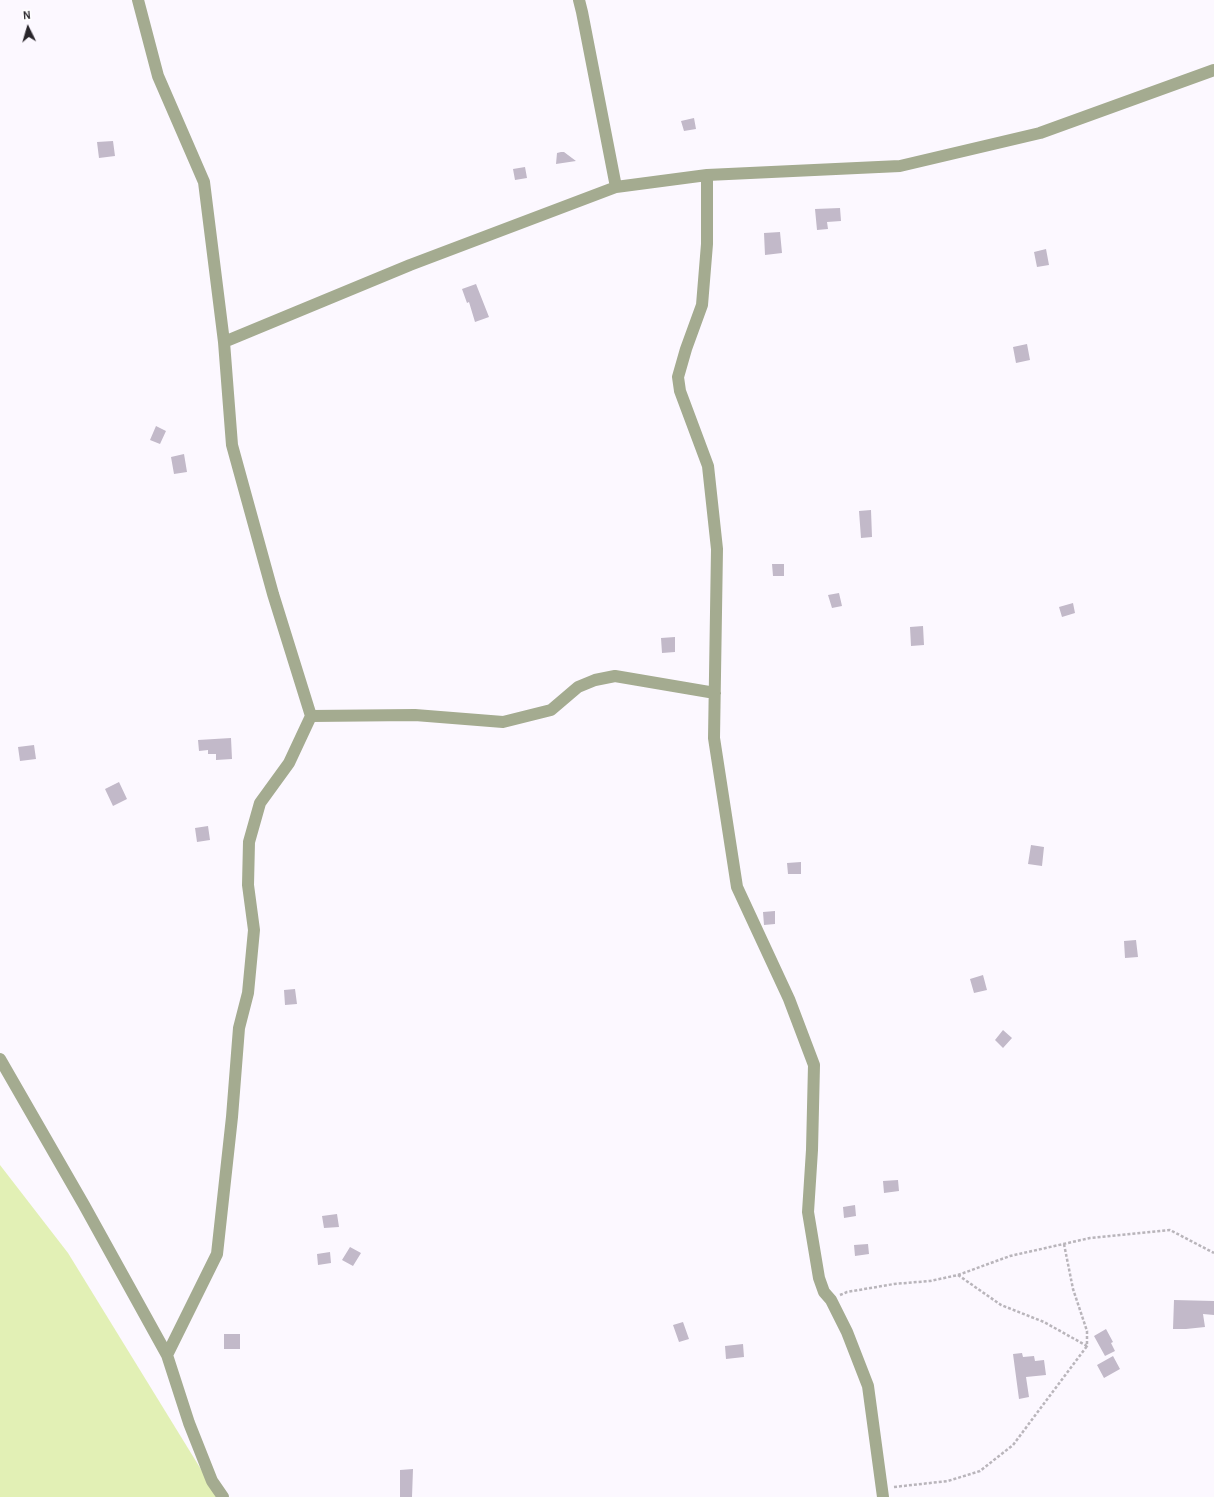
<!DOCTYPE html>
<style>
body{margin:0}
#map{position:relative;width:1214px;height:1497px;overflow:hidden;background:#fcf8ff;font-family:Karla,sans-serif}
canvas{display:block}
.north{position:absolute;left:8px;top:8px;width:40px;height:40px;-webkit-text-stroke:3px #fff;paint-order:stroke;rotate:355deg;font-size:11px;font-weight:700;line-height:16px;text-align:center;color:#28242a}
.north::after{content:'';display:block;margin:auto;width:14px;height:18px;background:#28242a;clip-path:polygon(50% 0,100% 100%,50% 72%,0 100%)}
</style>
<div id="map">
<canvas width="1214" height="1497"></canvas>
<div class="north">N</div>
</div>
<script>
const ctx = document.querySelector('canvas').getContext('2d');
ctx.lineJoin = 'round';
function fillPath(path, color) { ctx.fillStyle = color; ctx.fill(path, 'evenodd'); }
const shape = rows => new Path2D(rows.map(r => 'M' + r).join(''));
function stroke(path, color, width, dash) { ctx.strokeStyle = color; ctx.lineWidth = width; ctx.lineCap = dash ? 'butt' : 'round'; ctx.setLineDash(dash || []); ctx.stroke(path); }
fillPath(shape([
 [0,1165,68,1253,218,1497,0,1497]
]), '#e2f0b5');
fillPath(shape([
 [694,118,696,129,684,131,681,121],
 [113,141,115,156,99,158,97,142],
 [561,152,564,152,576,161,556,164,557,153],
 [525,167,527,178,515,180,513,169],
 [840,208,841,221,827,222,828,229,817,230,815,209],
 [780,232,782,253,765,255,764,233],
 [1046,249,1049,265,1037,267,1034,252],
 [476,284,489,317,475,322,469,302,467,303,462,289],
 [1027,344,1030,360,1016,363,1013,347],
 [156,426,166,431,160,444,150,440],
 [184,454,187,472,174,474,171,457],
 [871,510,872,537,861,538,859,511],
 [772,564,784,564,784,576,773,576],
 [839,593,842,606,832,608,828,595],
 [1073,603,1075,613,1062,617,1059,607],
 [923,626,924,645,911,646,910,627],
 [675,637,675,652,662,653,661,638],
 [231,738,232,759,216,760,216,754,208,754,208,750,199,751,198,740],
 [34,745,36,759,20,761,18,747],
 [119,782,127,799,113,806,105,789],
 [208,826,210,840,197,842,195,828],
 [1031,845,1044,847,1042,866,1028,864],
 [801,862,801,874,788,874,787,863],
 [775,911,775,924,764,925,763,912],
 [1136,940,1138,957,1125,958,1124,941],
 [983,975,987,990,974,993,970,979],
 [295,989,297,1004,285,1005,284,990],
 [1003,1030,1012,1038,1003,1048,995,1040],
 [898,1180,899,1191,884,1193,883,1181],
 [855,1205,856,1216,844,1218,843,1207],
 [337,1214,339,1227,324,1228,322,1216],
 [868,1244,869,1254,855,1256,854,1245],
 [350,1247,361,1253,353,1266,342,1260],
 [330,1252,331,1263,318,1265,317,1254],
 [1174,1300,1214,1301,1214,1315,1203,1314,1205,1327,1186,1329,1173,1329],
 [683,1322,689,1339,679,1342,673,1325],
 [1106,1329,1113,1342,1111,1343,1115,1351,1105,1356,1094,1336],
 [224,1334,240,1334,240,1349,224,1349],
 [743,1344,744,1357,726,1359,725,1346],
 [1022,1353,1023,1357,1034,1356,1035,1361,1044,1360,1046,1375,1026,1377,1029,1397,1019,1399,1013,1354],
 [1113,1356,1120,1369,1104,1378,1097,1365],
 [413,1469,412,1497,400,1497,400,1470]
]), '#c2b9c9');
stroke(shape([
 [958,1275,1001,1305,1044,1322,1087,1346,1087,1331,1073,1289,1064,1244],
 [840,1295,847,1292,894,1284,930,1281,958,1275,1010,1256,1090,1238,1170,1230,1214,1253],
 [894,1487,948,1481,980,1471,1013,1445,1087,1346]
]), '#b9b5bb', 2.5, [3, 2]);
stroke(shape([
 [138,0,158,76,204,182,224,342,410,265,616,187],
 [579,0,582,12,616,187,707,175,707,244,702,305,686,349,678,377,680,391,708,466,717,549,714,738,737,887,789,999,814,1065,812,1150,808,1212,819,1278,824,1292,831,1300,847,1332,868,1386,883,1497],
 [707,175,900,166,1040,133,1214,70],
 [311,716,415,715,503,722,551,710,578,687,595,680,615,676,715,693],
 [0,1059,84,1205,167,1355,189,1423,212,1481,223,1497],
 [167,1355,217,1254,232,1117,239,1028,248,993,254,930,248,885,249,842,260,803,289,763,311,716,273,594,232,445,224,342]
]), '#a4ab90', 12);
</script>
